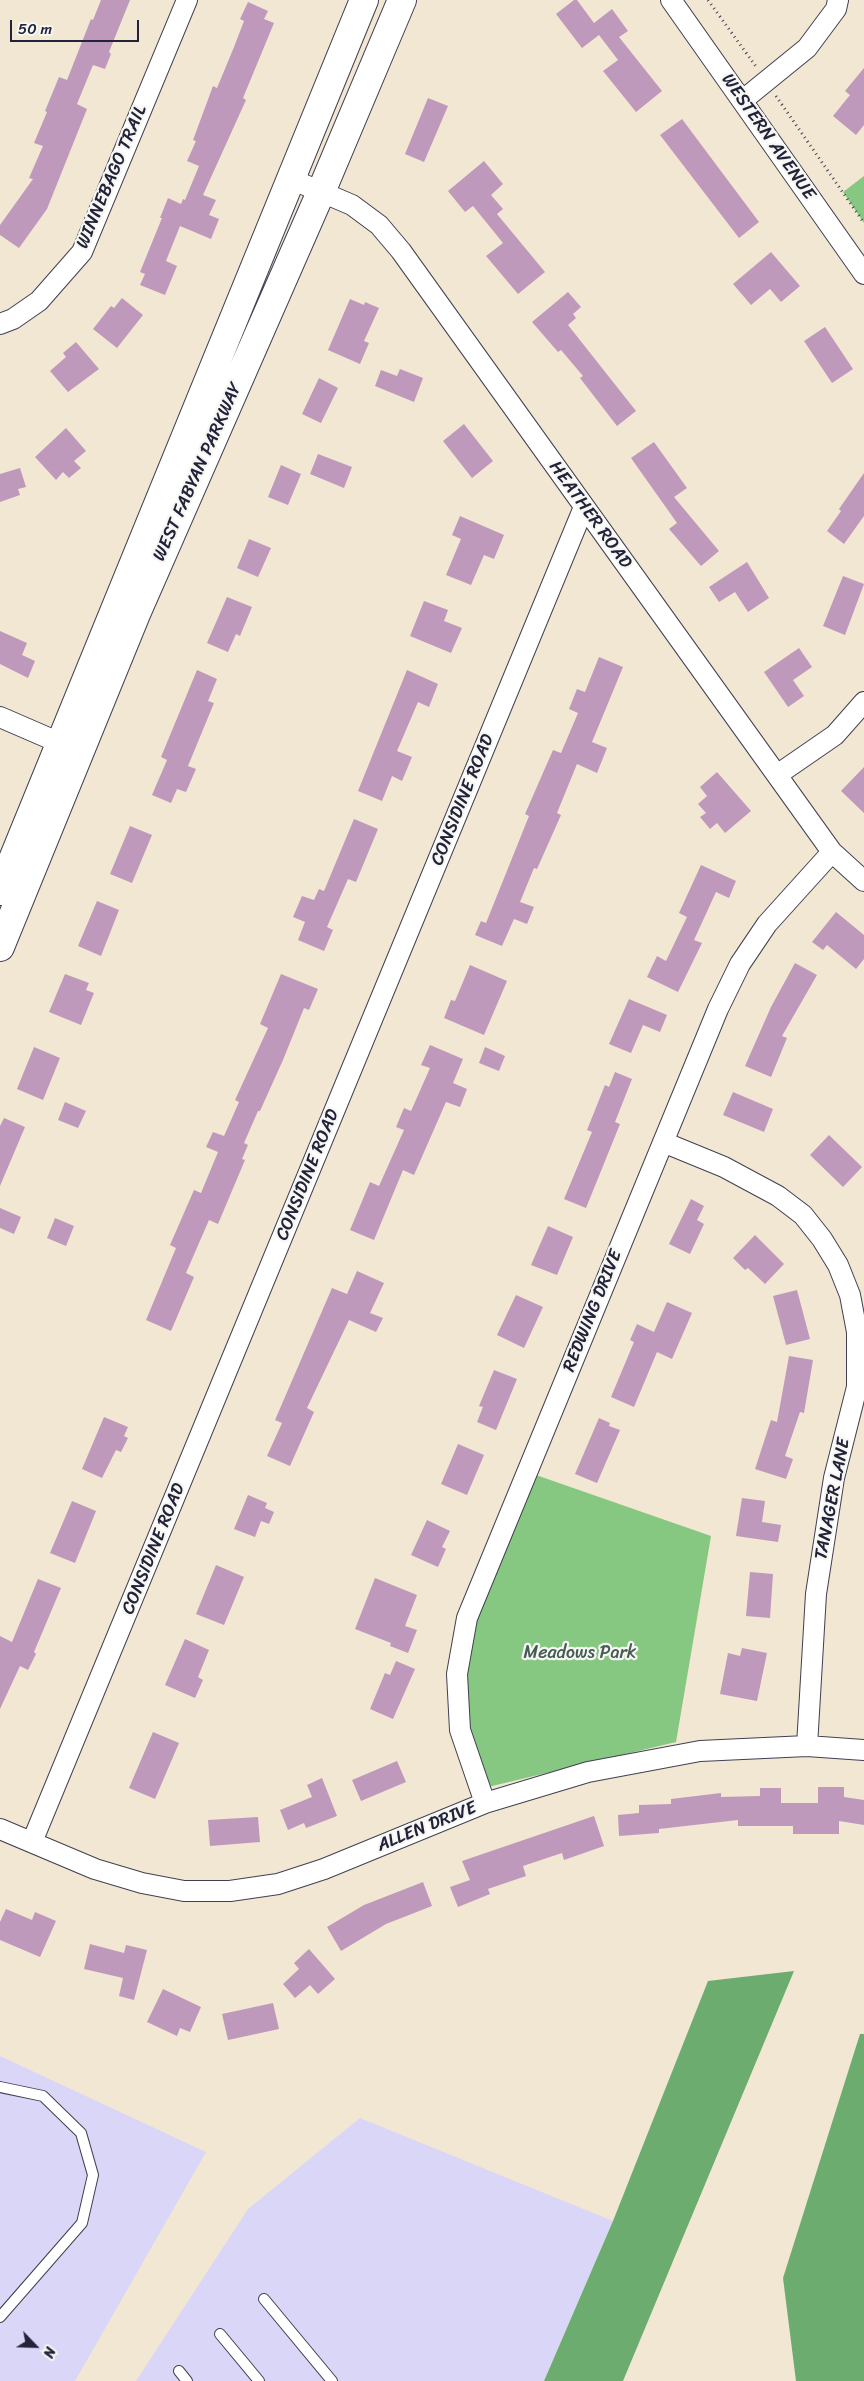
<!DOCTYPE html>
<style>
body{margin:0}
#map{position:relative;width:864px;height:2381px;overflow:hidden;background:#f2e7d2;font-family:Sriracha,sans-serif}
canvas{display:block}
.north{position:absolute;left:10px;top:2321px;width:50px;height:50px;-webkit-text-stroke:4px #f6f6f2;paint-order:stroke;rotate:114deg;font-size:14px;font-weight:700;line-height:20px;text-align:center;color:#22223b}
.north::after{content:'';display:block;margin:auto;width:18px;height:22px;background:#22223b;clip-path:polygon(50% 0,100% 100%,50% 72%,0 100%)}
.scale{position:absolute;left:10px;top:20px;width:129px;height:22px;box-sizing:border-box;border:2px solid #22223b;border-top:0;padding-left:6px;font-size:15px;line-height:18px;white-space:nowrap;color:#22223b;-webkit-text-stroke:4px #f6f6f2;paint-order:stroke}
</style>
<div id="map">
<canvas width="864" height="2381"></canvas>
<div class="north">N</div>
<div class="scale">50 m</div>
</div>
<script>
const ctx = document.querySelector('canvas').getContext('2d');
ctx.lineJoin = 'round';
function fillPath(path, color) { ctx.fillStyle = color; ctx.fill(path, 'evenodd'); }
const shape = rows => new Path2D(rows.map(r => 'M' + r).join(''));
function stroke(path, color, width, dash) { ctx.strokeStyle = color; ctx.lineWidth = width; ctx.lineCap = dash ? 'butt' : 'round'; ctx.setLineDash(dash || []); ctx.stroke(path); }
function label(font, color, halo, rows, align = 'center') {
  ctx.font = font + ' Sriracha,sans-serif'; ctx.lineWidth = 4.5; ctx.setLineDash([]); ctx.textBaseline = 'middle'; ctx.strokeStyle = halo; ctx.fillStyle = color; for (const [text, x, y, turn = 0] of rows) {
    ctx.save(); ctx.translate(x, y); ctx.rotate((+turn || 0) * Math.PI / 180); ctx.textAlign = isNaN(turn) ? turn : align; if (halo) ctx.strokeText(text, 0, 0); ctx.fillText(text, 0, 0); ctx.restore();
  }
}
fillPath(shape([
 [0,2056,206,2152,75,2381,0,2381],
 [360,2118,613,2221,544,2381,136,2381,248,2209]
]), '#dad6f7');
fillPath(shape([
 [864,176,864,223,843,192],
 [536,1475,711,1536,676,1742,488,1787,471,1739,466,1680,472,1631]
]), '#86c881');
fillPath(shape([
 [794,1971,623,2381,544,2381,613,2221,708,1981],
 [860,2034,864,2034,864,2381,796,2381,783,2278]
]), '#6cac6f');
fillPath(shape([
 [101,0,130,0,109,52,111,54,105,69,93,65,77,104,87,109,47,209,19,248,0,235,0,225,33,179,29,178,43,146,34,143,47,112,45,111,59,77,67,80,91,19,93,20],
 [574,0,577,0,594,23,612,9,628,31,619,37,662,91,636,112,603,71,618,60,599,35,582,48,556,14],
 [248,2,268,11,264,19,274,23,243,98,246,100,203,195,216,200,209,215,219,219,211,239,180,226,166,261,177,266,165,295,140,285,145,274,140,272,162,218,160,218,168,198,181,204,183,199,185,200,199,166,187,161,196,141,193,140,213,86,217,88,234,47,244,21,240,19],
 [864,68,864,125,856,135,833,116,850,95,845,91],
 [428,98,448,106,424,162,405,154],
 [682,119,759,222,739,238,660,135],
 [484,161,503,184,491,195,503,209,497,214,545,272,518,294,486,256,503,243,473,206,465,212,448,191],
 [771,252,800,286,781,302,770,289,751,305,733,284],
 [568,292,581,307,573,314,576,318,568,325,636,411,617,426,580,378,583,376,561,350,558,352,532,322],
 [122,298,143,315,117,348,93,329,111,306,114,308],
 [350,299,364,305,365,302,379,308,364,341,369,343,360,364,328,350],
 [825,327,853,369,832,383,804,341],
 [76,342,99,369,68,392,50,371,66,357,63,353],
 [400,369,423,378,414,402,375,386,381,370,397,376],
 [319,378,338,388,321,423,302,414],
 [464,424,493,461,472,478,443,441],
 [66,428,86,451,74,461,81,468,69,478,63,472,56,480,35,457],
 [654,442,687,488,674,497,719,551,701,566,669,529,677,523,631,458],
 [318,454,352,467,344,488,310,474],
 [281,465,301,474,288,505,268,497],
 [20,468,26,487,18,489,20,495,0,502,0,474],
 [864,473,864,516,844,544,827,531,841,511,839,509],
 [460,516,504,535,494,559,484,555,471,585,446,575,461,539,452,535],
 [249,539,271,548,258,577,237,568],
 [747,562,769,598,748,612,735,592,719,602,709,587],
 [843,576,864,584,845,635,823,626],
 [227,597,252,607,240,636,236,634,228,652,207,643],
 [424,601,448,610,444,621,462,628,451,653,410,636],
 [0,631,27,643,22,655,35,661,28,678,0,664],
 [799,648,812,667,793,680,804,696,788,707,764,672],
 [599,657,623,667,592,742,607,748,597,773,577,764,557,813,561,815,537,869,534,868,520,902,534,907,527,924,514,919,502,946,475,935,481,921,486,923,529,816,525,814,553,750,561,753,578,713,569,709,577,689,585,692],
 [197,670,217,679,208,701,214,703,188,766,196,769,186,792,177,789,171,803,152,795,167,760,161,757],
 [407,670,438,684,429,707,418,702,397,751,412,757,402,781,392,776,382,801,358,791],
 [864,767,864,813,841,791],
 [717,772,751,811,725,833,717,823,710,829,700,817,706,813,698,804,707,796,700,787],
 [354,819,378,829,356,882,348,879,327,927,333,930,324,951,298,940,305,922,293,917,302,896,314,900,319,889,324,891],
 [130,826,152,835,132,883,110,874],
 [701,865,736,881,729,898,716,892,694,940,702,943,678,992,647,977,657,956,666,961,687,917,679,913],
 [97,901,119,910,101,956,78,946],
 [836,912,864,935,864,959,856,969,827,945,823,950,812,942],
 [795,963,817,975,782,1036,787,1038,771,1077,745,1066,771,1007],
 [470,965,507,981,484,1035,444,1018,451,1000,455,1001],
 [65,974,89,983,86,990,94,993,81,1025,49,1012],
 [281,974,318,989,309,1010,304,1008,283,1060,260,1111,258,1111,244,1143,248,1145,242,1159,245,1160,218,1224,209,1220,186,1273,194,1277,171,1331,146,1320,176,1248,170,1245,194,1190,201,1193,218,1152,206,1147,213,1132,224,1136,239,1102,235,1100,268,1028,260,1024],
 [629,999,667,1015,660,1032,643,1025,631,1053,609,1044],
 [430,1045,463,1059,453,1083,467,1089,460,1107,446,1102,414,1175,403,1170,374,1240,350,1230,370,1182,379,1186,404,1130,396,1127,404,1108,411,1111,430,1068,421,1065],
 [34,1047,60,1058,43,1100,17,1089],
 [485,1047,505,1056,499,1071,479,1063],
 [615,1072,632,1079,615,1122,620,1124,586,1208,564,1199,592,1132,587,1130,605,1085,609,1087],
 [733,1092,773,1109,764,1132,723,1115],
 [65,1102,86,1111,78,1128,58,1120],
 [4,1118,25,1127,0,1186,0,1126],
 [829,1135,862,1167,843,1187,810,1155],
 [691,1199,704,1206,697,1220,704,1224,690,1254,669,1244],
 [0,1208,21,1217,14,1234,0,1228],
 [55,1218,74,1226,66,1246,47,1238],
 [548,1226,573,1237,557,1275,531,1265],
 [755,1235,784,1264,765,1284,748,1268,745,1270,733,1258],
 [357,1271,384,1283,370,1313,383,1318,376,1332,349,1320,307,1408,314,1412,290,1466,267,1456,282,1423,275,1420,332,1288,347,1294],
 [797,1290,810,1339,786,1345,773,1296],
 [516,1295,543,1307,524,1348,497,1335],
 [667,1302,692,1313,672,1359,657,1352,634,1407,611,1397,634,1342,630,1340,637,1324,654,1332],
 [789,1356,813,1360,804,1413,800,1412,785,1456,793,1459,786,1479,755,1469,771,1420,777,1422],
 [494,1370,517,1379,496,1430,477,1422,483,1407,479,1406],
 [104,1417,128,1427,124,1436,128,1438,121,1452,116,1450,102,1478,82,1469],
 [599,1418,610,1423,609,1426,620,1430,597,1483,575,1474],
 [458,1444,484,1455,467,1495,441,1484],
 [248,1495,267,1503,265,1508,274,1512,269,1524,261,1521,255,1537,234,1529],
 [742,1498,765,1501,762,1522,781,1525,778,1542,736,1536],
 [72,1501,96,1511,75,1563,50,1553],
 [427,1520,450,1531,442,1547,446,1549,438,1567,411,1555],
 [216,1565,244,1577,224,1625,196,1614],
 [750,1572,773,1574,770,1618,746,1616],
 [375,1578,417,1595,405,1626,417,1630,408,1653,390,1646,391,1643,355,1629],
 [38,1579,61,1588,34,1652,36,1654,28,1670,20,1666,0,1709,0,1636,12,1642],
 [185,1639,209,1650,198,1677,203,1680,195,1698,165,1685],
 [742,1648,767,1653,757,1701,720,1694,728,1653,740,1656],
 [396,1661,415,1669,393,1719,370,1709,385,1673,390,1675],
 [153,1732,179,1743,155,1799,129,1788],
 [397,1761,406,1782,361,1801,352,1780],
 [322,1778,337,1816,306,1828,304,1823,288,1830,280,1810,312,1797,307,1785],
 [818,1787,844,1787,844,1797,864,1800,864,1825,839,1821,839,1834,793,1834,793,1826,738,1826,738,1820,659,1829,659,1833,619,1836,618,1815,639,1813,639,1805,671,1804,671,1799,721,1793,721,1797,760,1796,760,1788,781,1788,781,1803,818,1803],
 [594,1816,604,1846,564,1860,562,1853,523,1866,526,1876,488,1889,490,1894,458,1907,450,1887,470,1880,462,1861],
 [258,1817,260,1842,210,1846,208,1820],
 [423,1882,432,1906,386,1924,341,1951,327,1927,364,1905],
 [6,1909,32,1920,35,1912,56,1921,40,1957,0,1940,0,1922],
 [90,1944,124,1953,126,1945,147,1950,134,2000,119,1996,123,1978,84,1969],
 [309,1949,335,1979,318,1994,310,1985,295,1998,283,1984,299,1969,294,1963],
 [163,1989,201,2007,190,2032,180,2028,177,2036,147,2022],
 [273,2003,279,2029,228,2040,222,2014]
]), '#bf99bc');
const lane = shape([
 [0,2087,43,2096,81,2133,93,2175,82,2223,0,2317],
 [264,2299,332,2381],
 [220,2334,259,2381],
 [179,2371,187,2381]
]);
const street = shape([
 [671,0,864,274],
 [743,100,807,48,836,9,838,0],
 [291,179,352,205,379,225,401,251,832,852,864,881],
 [0,324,13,319,39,301,82,252,187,0],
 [0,717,60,743],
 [777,775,835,735,864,702],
 [663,1142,724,1167,778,1196,803,1215,822,1239,838,1265,850,1295,857,1332,857,1387,834,1478,816,1594,807,1746],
 [485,1803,460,1730,457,1674,467,1618,718,1009,740,964,767,924,832,852],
 [0,1829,95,1869,142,1883,184,1891,230,1891,278,1884,324,1869,485,1803,588,1772,700,1751,807,1746,864,1750],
 [32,1842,584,507]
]);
const secondary = shape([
 [0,891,364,0],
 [0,947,136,614,321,192,402,0]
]);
stroke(lane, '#414052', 12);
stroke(street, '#414052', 22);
stroke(secondary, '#414052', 30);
stroke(shape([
 [708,0,757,68],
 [776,96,864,223]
]), '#414052', 3, [1, 4]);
stroke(lane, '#fff', 10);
stroke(street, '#fff', 20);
stroke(secondary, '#fff', 28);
label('18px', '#22223b', '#f6f6f2', [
 ["WESTERN AVENUE",768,137,55],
 ["WINNEBAGO TRAIL",112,177,-67],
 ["WEST FABYAN PARKWAY",198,472,-66],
 ["HEATHER ROAD",590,515,54],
 ["CONSIDINE ROAD",463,800,-68],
 ["CONSIDINE ROAD",308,1175,-68],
 ["REDWING DRIVE",593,1311,-68],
 ["TANAGER LANE",833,1499,-79],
 ["CONSIDINE ROAD",154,1549,-68],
 ["ALLEN DRIVE",427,1827,-22]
]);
label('18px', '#455c54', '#f6f6f2', [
 ["Meadows Park",580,1653]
]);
</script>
